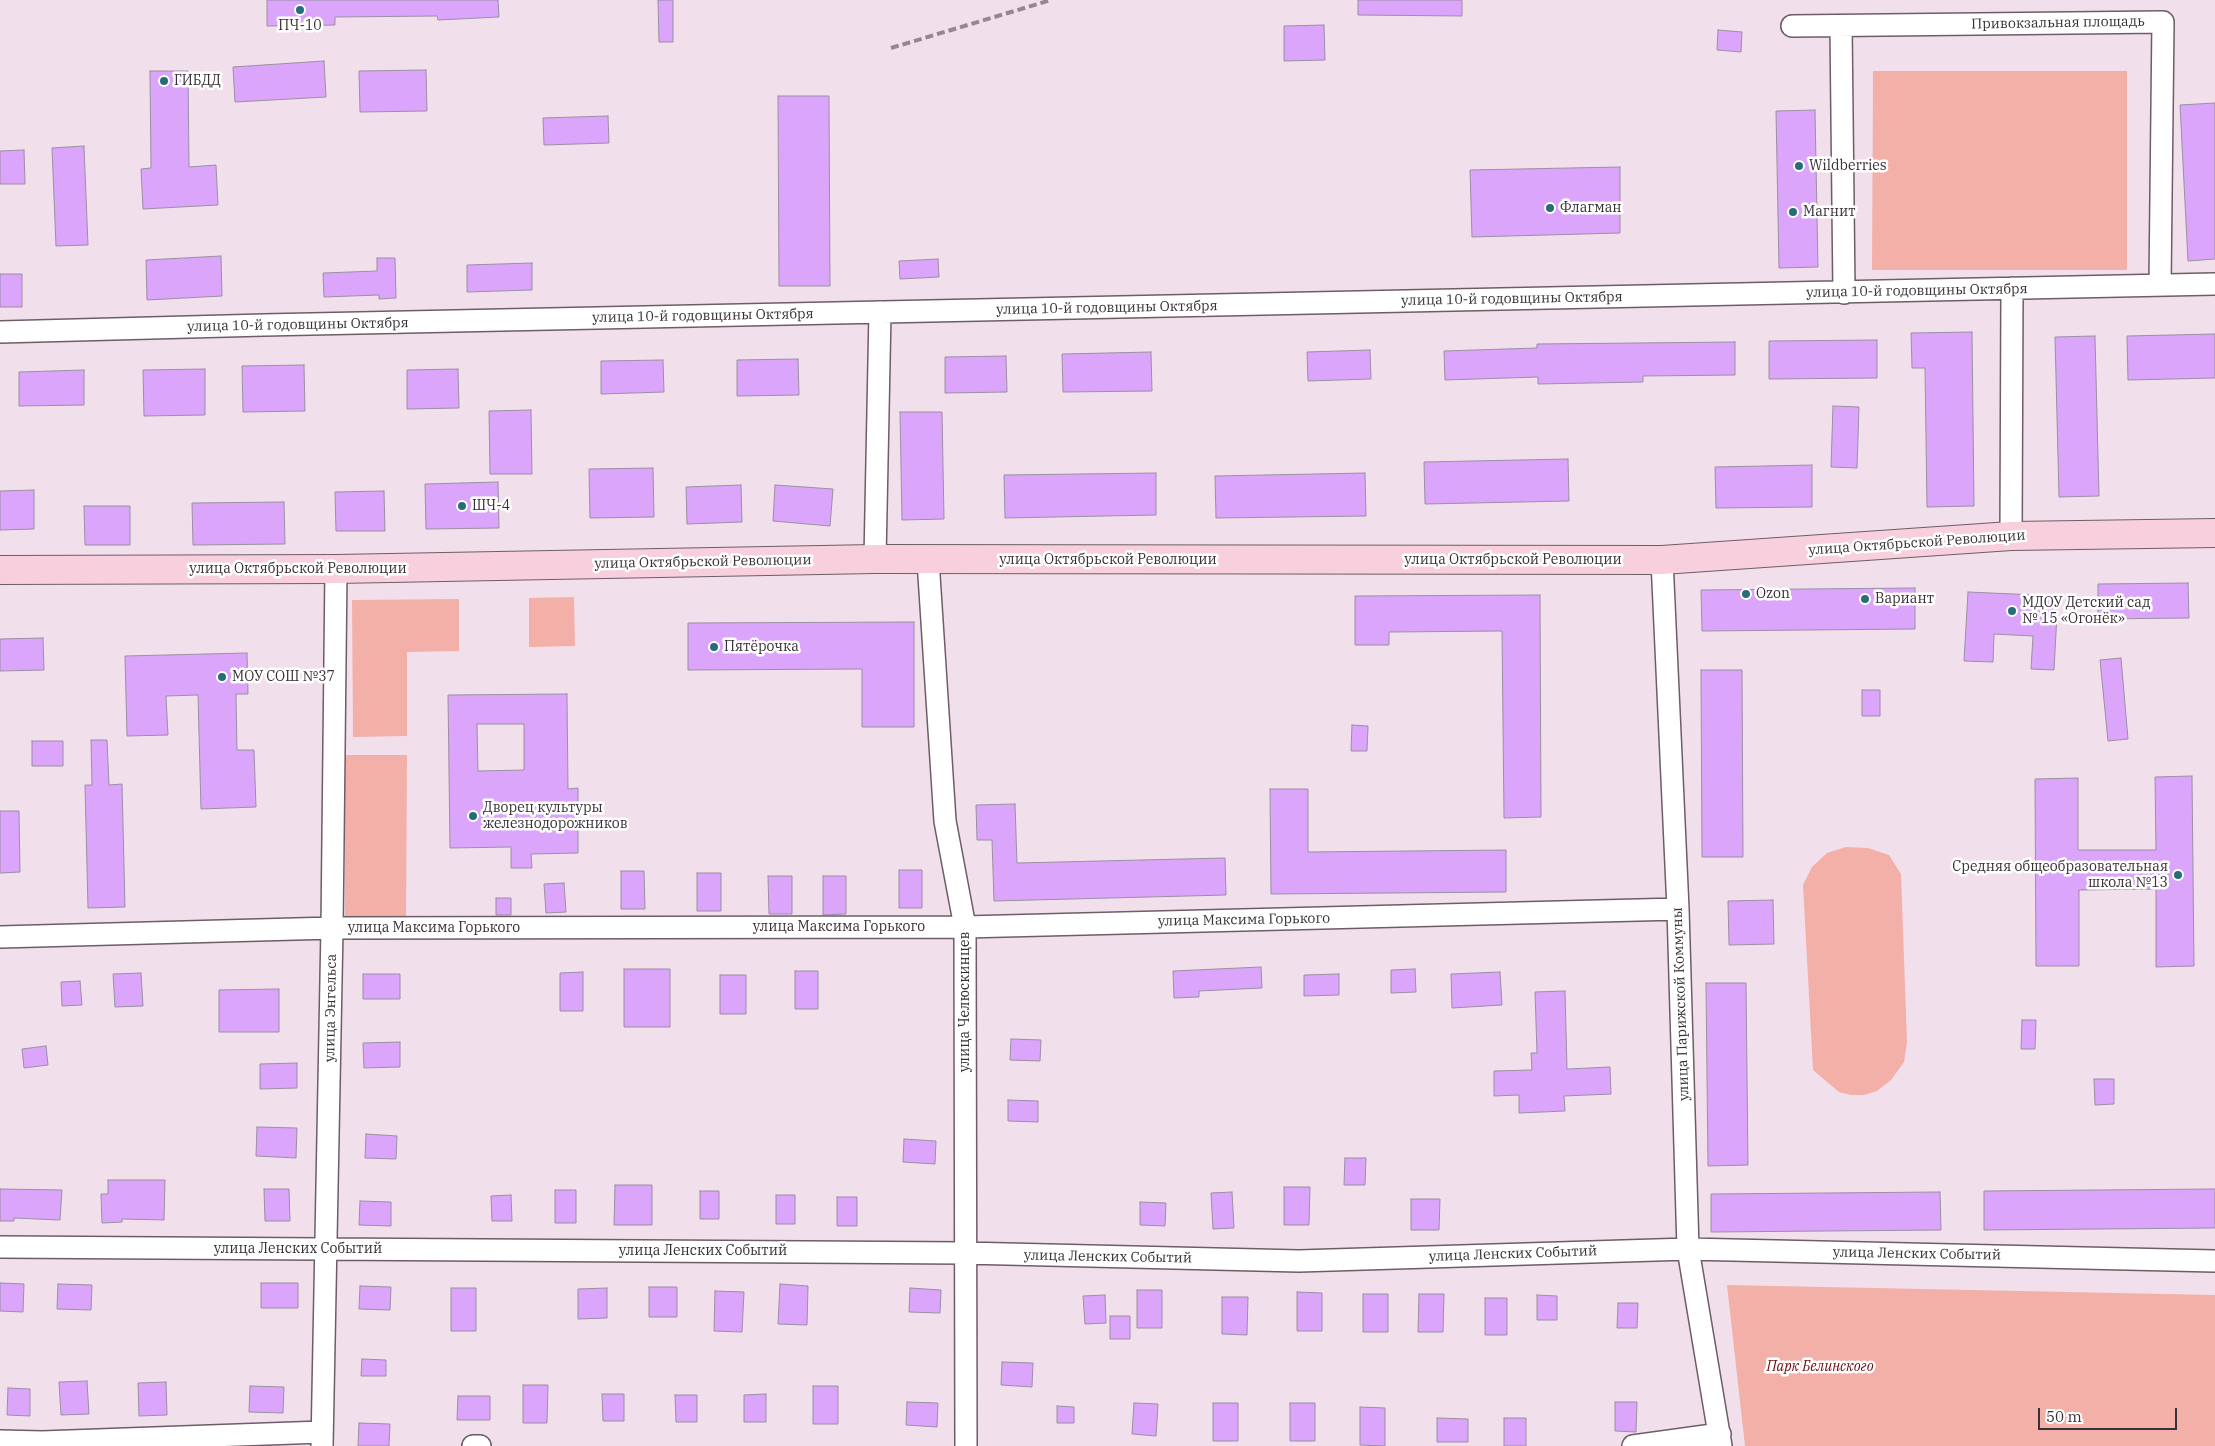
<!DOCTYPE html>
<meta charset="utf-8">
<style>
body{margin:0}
#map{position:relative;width:2215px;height:1446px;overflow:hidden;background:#f2dfec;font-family:"IBM Plex Serif",serif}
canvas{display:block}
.scale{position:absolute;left:2038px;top:1408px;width:139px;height:22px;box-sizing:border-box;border:2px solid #373035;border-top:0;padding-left:6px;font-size:15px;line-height:18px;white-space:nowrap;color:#373035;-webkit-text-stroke:4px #fff;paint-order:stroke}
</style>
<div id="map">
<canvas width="2215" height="1446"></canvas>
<div class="scale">50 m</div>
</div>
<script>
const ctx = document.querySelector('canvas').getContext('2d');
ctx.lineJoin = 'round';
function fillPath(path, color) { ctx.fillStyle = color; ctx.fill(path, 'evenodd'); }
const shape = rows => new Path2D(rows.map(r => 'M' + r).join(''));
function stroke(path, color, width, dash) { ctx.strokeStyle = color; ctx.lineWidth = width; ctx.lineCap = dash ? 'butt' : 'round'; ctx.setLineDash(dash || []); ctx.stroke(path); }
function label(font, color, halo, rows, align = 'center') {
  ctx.font = font + ' "IBM Plex Serif",serif'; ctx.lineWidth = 5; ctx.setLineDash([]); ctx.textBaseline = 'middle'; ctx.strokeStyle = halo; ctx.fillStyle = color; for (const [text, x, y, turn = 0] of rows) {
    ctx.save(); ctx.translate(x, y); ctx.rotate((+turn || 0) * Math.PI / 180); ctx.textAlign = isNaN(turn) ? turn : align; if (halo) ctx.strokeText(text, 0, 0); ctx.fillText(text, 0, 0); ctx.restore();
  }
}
fillPath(shape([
 [1873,71,2127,71,2127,270,1872,270],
 [574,597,575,646,529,647,529,598],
 [459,599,459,651,407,652,407,736,353,737,352,600],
 [345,755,407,755,406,922,345,922],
 [1846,847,1868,848,1889,855,1901,874,1907,1043,1904,1062,1891,1080,1877,1091,1864,1095,1851,1095,1839,1092,1813,1070,1803,885,1812,867,1827,853],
 [1727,1285,2215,1295,2215,1446,1745,1446]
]), '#f2b0a8');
const building = shape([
 [267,0,498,0,499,17,438,20,437,16,335,17,335,25,267,26,267,0],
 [658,0,673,0,673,42,659,42,658,0],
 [1358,0,1462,0,1462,16,1358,15,1358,0],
 [1324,25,1325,60,1284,61,1284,26,1324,25],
 [1718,30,1742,32,1741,52,1717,50,1718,30],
 [324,61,326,97,235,102,233,67,324,61],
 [426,70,427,111,360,112,359,71,426,70],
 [150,71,188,71,189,167,216,165,218,205,143,209,141,169,151,168,150,71],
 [778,96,829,96,830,286,779,286,778,96],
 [2215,103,2215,259,2188,261,2180,105,2215,103],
 [1815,110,1818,267,1779,268,1776,111,1815,110],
 [608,116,609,143,544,145,543,118,608,116],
 [84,146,88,245,56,246,52,148,84,146],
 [24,150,25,184,0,184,0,151,24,150],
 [1620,167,1620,233,1472,237,1470,170,1620,167],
 [221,256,222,296,147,300,146,260,221,256],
 [377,258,395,258,396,298,379,299,379,295,324,297,323,273,377,271,377,258],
 [938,259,939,277,900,279,899,261,938,259],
 [532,263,532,290,467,292,467,265,532,263],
 [0,274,22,274,22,307,0,307,0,274],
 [1972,332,1974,506,1927,507,1925,368,1912,368,1911,333,1972,332],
 [2215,334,2215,378,2128,380,2127,336,2215,334],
 [2095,336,2099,496,2059,497,2055,337,2095,336],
 [1877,340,1877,378,1769,379,1769,341,1877,340],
 [1735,342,1735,375,1643,376,1643,382,1538,384,1538,377,1445,380,1444,351,1537,348,1537,344,1735,342],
 [1370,350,1371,379,1308,381,1307,352,1370,350],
 [1151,352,1152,391,1063,392,1062,354,1151,352],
 [1006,356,1007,392,945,393,945,357,1006,356],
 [798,359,799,395,737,396,737,360,798,359],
 [663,360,664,392,601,394,601,361,663,360],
 [304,365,305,411,243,412,242,366,304,365],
 [205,369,205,415,144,416,143,370,205,369],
 [458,369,459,408,407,409,407,370,458,369],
 [84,370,84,405,19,406,19,372,84,370],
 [1833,406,1859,407,1857,468,1831,467,1833,406],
 [531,410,532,474,490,474,489,411,531,410],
 [900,412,942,412,944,519,902,520,900,412],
 [1568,459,1569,501,1425,504,1424,462,1568,459],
 [1812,465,1812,507,1716,508,1715,467,1812,465],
 [653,468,654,517,590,518,589,469,653,468],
 [1156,473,1156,515,1005,518,1004,475,1156,473],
 [1365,473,1366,516,1216,518,1215,476,1365,473],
 [498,482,499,528,426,529,425,484,498,482],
 [741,485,742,522,687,524,686,487,741,485],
 [775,485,833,489,830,526,773,521,775,485],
 [34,490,34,529,0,530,0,491,34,490],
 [384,491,385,531,336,531,335,492,384,491],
 [284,502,285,544,193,545,192,503,284,502],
 [84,506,130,506,130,545,85,545,84,506],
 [2188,583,2189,618,2098,619,2098,584,2188,583],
 [1915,588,1915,629,1702,631,1701,590,1915,588],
 [1968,592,2058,596,2054,670,2031,669,2033,636,1994,634,1993,662,1964,661,1968,592],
 [1540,595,1541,817,1504,818,1502,631,1389,632,1389,645,1355,645,1355,596,1540,595],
 [914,622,914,727,862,727,862,669,688,670,688,623,914,622],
 [43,638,44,670,0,671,0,639,43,638],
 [247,653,248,694,236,694,237,750,254,750,256,807,201,809,198,695,166,696,168,735,127,736,125,656,247,653],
 [2121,658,2128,739,2108,741,2100,660,2121,658],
 [1701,670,1742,670,1743,857,1702,857,1701,670],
 [1862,690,1880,690,1880,716,1862,716,1862,690],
 [567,694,568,789,578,788,578,853,531,854,532,868,511,868,511,847,450,848,448,695,567,694],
 [477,724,524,724,524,770,478,771,477,724],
 [1352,725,1368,726,1367,751,1351,751,1352,725],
 [91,740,107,740,109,785,122,784,125,907,88,908,85,785,92,785,91,740],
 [32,741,63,741,63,766,32,766,32,741],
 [2192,776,2194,966,2156,967,2156,889,2079,890,2079,966,2036,966,2035,779,2078,778,2078,850,2156,850,2155,777,2192,776],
 [1270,789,1308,789,1308,852,1506,850,1506,892,1271,894,1270,789],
 [1015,804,1017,863,1225,858,1226,895,994,901,992,840,977,840,976,805,1015,804],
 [0,811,19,811,20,872,0,873,0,811],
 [899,870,922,870,922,908,899,908,899,870],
 [621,871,644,871,645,909,621,909,621,871],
 [697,873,721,873,721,911,697,911,697,873],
 [768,876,792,876,792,914,769,914,768,876],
 [823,876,846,876,846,914,823,915,823,876],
 [564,883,566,912,546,913,544,884,564,883],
 [496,898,511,898,511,915,496,915,496,898],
 [1773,900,1774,944,1729,945,1728,901,1773,900],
 [1261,967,1262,988,1199,991,1199,997,1174,998,1173,971,1261,967],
 [624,969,670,969,670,1027,624,1027,624,969],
 [1415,969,1416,992,1391,993,1391,970,1415,969],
 [795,971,818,971,818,1009,795,1009,795,971],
 [583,972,583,1011,560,1011,560,973,583,972],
 [1500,972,1502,1005,1452,1008,1451,974,1500,972],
 [141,973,143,1006,115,1007,113,974,141,973],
 [363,974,400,974,400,999,363,999,363,974],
 [1339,974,1339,995,1304,996,1304,975,1339,974],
 [720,975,746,975,746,1014,720,1014,720,975],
 [80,981,82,1005,62,1006,61,982,80,981],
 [1706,983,1746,983,1748,1165,1708,1166,1706,983],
 [279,989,279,1032,219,1032,219,990,279,989],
 [1565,991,1567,1069,1610,1067,1611,1094,1564,1096,1565,1111,1519,1113,1519,1095,1494,1096,1494,1071,1532,1070,1531,1053,1537,1053,1535,992,1565,991],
 [2022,1020,2036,1020,2035,1049,2021,1049,2022,1020],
 [1011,1039,1041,1040,1040,1061,1010,1060,1011,1039],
 [400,1042,400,1067,364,1068,363,1043,400,1042],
 [46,1046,48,1065,24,1068,22,1049,46,1046],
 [297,1063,297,1088,260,1089,260,1064,297,1063],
 [2094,1079,2114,1079,2114,1104,2095,1105,2094,1079],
 [1008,1100,1038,1101,1038,1122,1008,1121,1008,1100],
 [257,1127,297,1128,296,1158,256,1156,257,1127],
 [366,1134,397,1136,396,1159,365,1158,366,1134],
 [904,1139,936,1141,935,1164,903,1162,904,1139],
 [1345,1158,1366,1158,1365,1185,1344,1185,1345,1158],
 [108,1180,165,1180,164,1220,122,1219,122,1222,102,1223,101,1194,108,1194,108,1180],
 [615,1185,652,1185,652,1225,614,1225,615,1185],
 [1284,1187,1310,1187,1309,1225,1284,1225,1284,1187],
 [0,1189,62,1190,60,1220,14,1218,14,1221,0,1221,0,1189],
 [264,1189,289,1189,290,1221,265,1221,264,1189],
 [2215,1189,2215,1228,1984,1230,1984,1191,2215,1189],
 [555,1190,576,1190,576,1223,555,1223,555,1190],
 [700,1191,719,1191,719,1219,700,1219,700,1191],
 [1232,1192,1234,1228,1213,1229,1211,1193,1232,1192],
 [1940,1192,1941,1230,1711,1232,1711,1194,1940,1192],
 [511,1195,512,1221,492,1221,491,1196,511,1195],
 [776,1195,795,1195,795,1224,776,1224,776,1195],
 [837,1197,857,1197,857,1226,837,1226,837,1197],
 [1411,1199,1440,1199,1439,1230,1411,1230,1411,1199],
 [360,1201,391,1202,391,1226,359,1225,360,1201],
 [1140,1202,1166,1203,1165,1226,1140,1225,1140,1202],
 [0,1283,24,1284,23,1312,0,1311,0,1283],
 [261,1283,298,1283,298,1308,261,1308,261,1283],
 [58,1284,92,1285,91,1310,57,1309,58,1284],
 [780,1284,808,1286,807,1325,778,1324,780,1284],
 [360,1286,391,1287,390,1310,359,1309,360,1286],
 [649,1287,677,1287,677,1317,649,1317,649,1287],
 [451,1288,476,1288,476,1331,451,1331,451,1288],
 [607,1288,607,1318,578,1319,578,1289,607,1288],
 [910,1288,941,1290,940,1313,909,1312,910,1288],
 [1137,1290,1162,1290,1162,1328,1137,1328,1137,1290],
 [715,1291,744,1292,742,1332,714,1331,715,1291],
 [1297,1292,1322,1293,1322,1331,1297,1331,1297,1292],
 [1363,1294,1388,1294,1388,1332,1363,1332,1363,1294],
 [1419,1294,1444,1294,1443,1332,1418,1332,1419,1294],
 [1105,1295,1106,1323,1085,1324,1083,1296,1105,1295],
 [1537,1295,1557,1296,1557,1320,1537,1320,1537,1295],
 [1222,1297,1248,1297,1247,1335,1222,1334,1222,1297],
 [1485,1298,1507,1298,1507,1335,1485,1335,1485,1298],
 [1618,1303,1638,1303,1637,1328,1617,1328,1618,1303],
 [1110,1316,1130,1316,1130,1339,1110,1339,1110,1316],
 [362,1359,386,1360,386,1376,361,1376,362,1359],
 [1002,1362,1033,1363,1032,1387,1001,1385,1002,1362],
 [87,1381,89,1414,61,1415,59,1382,87,1381],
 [166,1382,167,1415,139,1416,138,1383,166,1382],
 [523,1385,548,1385,547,1423,523,1423,523,1385],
 [250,1386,284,1387,283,1413,249,1412,250,1386],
 [813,1386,838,1386,838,1424,813,1424,813,1386],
 [8,1388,30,1389,30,1416,7,1415,8,1388],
 [602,1394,624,1394,624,1421,603,1421,602,1394],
 [766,1394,766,1422,744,1422,744,1395,766,1394],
 [675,1395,697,1395,697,1422,676,1422,675,1395],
 [458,1396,490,1396,490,1420,457,1420,458,1396],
 [907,1402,938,1403,937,1427,906,1425,907,1402],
 [1615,1402,1637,1402,1636,1432,1615,1431,1615,1402],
 [1134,1403,1158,1404,1156,1436,1132,1434,1134,1403],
 [1213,1403,1238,1403,1238,1441,1213,1441,1213,1403],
 [1290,1403,1315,1403,1315,1441,1290,1441,1290,1403],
 [1057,1406,1074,1407,1074,1423,1057,1423,1057,1406],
 [1360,1407,1385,1408,1385,1446,1360,1445,1360,1407],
 [1437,1418,1468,1419,1468,1442,1437,1442,1437,1418],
 [1504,1418,1526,1418,1526,1446,1504,1446,1504,1418],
 [359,1423,390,1424,389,1446,358,1446,359,1423]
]);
fillPath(building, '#daa5fa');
stroke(building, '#9a90a1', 1);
const street = shape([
 [1792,26,2163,22,2160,284],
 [1841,26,1844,293],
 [0,332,264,325,2215,284],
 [2011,536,2012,288],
 [875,559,880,312],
 [928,560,945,821,965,927,966,1446],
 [1662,560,1678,909,1688,1249,1721,1446],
 [0,937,332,928,965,927,1678,909],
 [0,1247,965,1253,1299,1261,1688,1249,2215,1261],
 [0,1441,42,1442,322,1432],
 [322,1446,332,928,336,569],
 [473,1446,480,1446],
 [1633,1446,1720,1434]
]);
const secondary = shape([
 [0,570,336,569,875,559,1662,560,2011,536,2215,533]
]);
stroke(street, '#6d5d68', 24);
stroke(secondary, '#6d5d68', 30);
stroke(street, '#fff', 21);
stroke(secondary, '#f8d0dd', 28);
stroke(shape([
 [891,48,1051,0]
]), '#948790', 4, [8, 4]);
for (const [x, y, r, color] of [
 [300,10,5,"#266c7a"],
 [164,81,5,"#266c7a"],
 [1799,166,5,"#266c7a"],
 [1550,208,5,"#266c7a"],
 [1793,212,5,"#266c7a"],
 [462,506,5,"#266c7a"],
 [1746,594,5,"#266c7a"],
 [1865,599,5,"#266c7a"],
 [2012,611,5,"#266c7a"],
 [714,647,5,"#266c7a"],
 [222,677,5,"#266c7a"],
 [473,816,5,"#266c7a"],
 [2178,875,5,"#266c7a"]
]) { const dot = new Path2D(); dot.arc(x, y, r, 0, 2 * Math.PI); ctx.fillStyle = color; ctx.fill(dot); stroke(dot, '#fff', 2); }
label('14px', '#373035', '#fff', [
 ["Привокзальная площадь",2058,23,-1],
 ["улица 10-й годовщины Октября",1917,291,-1],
 ["улица 10-й годовщины Октября",1512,299,-1],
 ["улица 10-й годовщины Октября",1107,308,-1],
 ["улица 10-й годовщины Октября",703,316,-1],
 ["улица 10-й годовщины Октября",298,325,-1],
 ["улица Октябрьской Революции",1917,543,-4],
 ["улица Октябрьской Революции",1108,560],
 ["улица Октябрьской Революции",1513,560],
 ["улица Октябрьской Революции",703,562,-1],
 ["улица Октябрьской Революции",298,569],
 ["улица Максима Горького",1244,920,-1],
 ["улица Максима Горького",839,927],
 ["улица Максима Горького",434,928],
 ["улица Челюскинцев",965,1002,-90],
 ["улица Парижской Коммуны",1681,1004,-92],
 ["улица Энгельса",331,1008,-89],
 ["улица Ленских Событий",298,1249],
 ["улица Ленских Событий",703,1251],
 ["улица Ленских Событий",1513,1254,-2],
 ["улица Ленских Событий",1917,1254,1],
 ["улица Ленских Событий",1108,1257,1]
]);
label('14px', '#373035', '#fff', [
 ["ПЧ-10",300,26,"center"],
 ["ГИБДД",174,81],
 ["Wildberries",1809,166],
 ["Флагман",1560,208],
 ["Магнит",1803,212],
 ["ШЧ-4",472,506],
 ["Ozon",1756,594],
 ["Вариант",1875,599],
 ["МДОУ Детский сад",2022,603],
 ["№ 15 «Огонёк»",2022,619],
 ["Пятёрочка",724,647],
 ["МОУ СОШ №37",232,677],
 ["Дворец культуры",483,808],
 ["железнодорожников",483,824],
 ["Средняя общеобразовательная",2168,867,"right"],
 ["школа №13",2168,883,"right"]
], 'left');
label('italic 14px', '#6b0b0e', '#fff', [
 ["Парк Белинского",1820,1367]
]);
</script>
